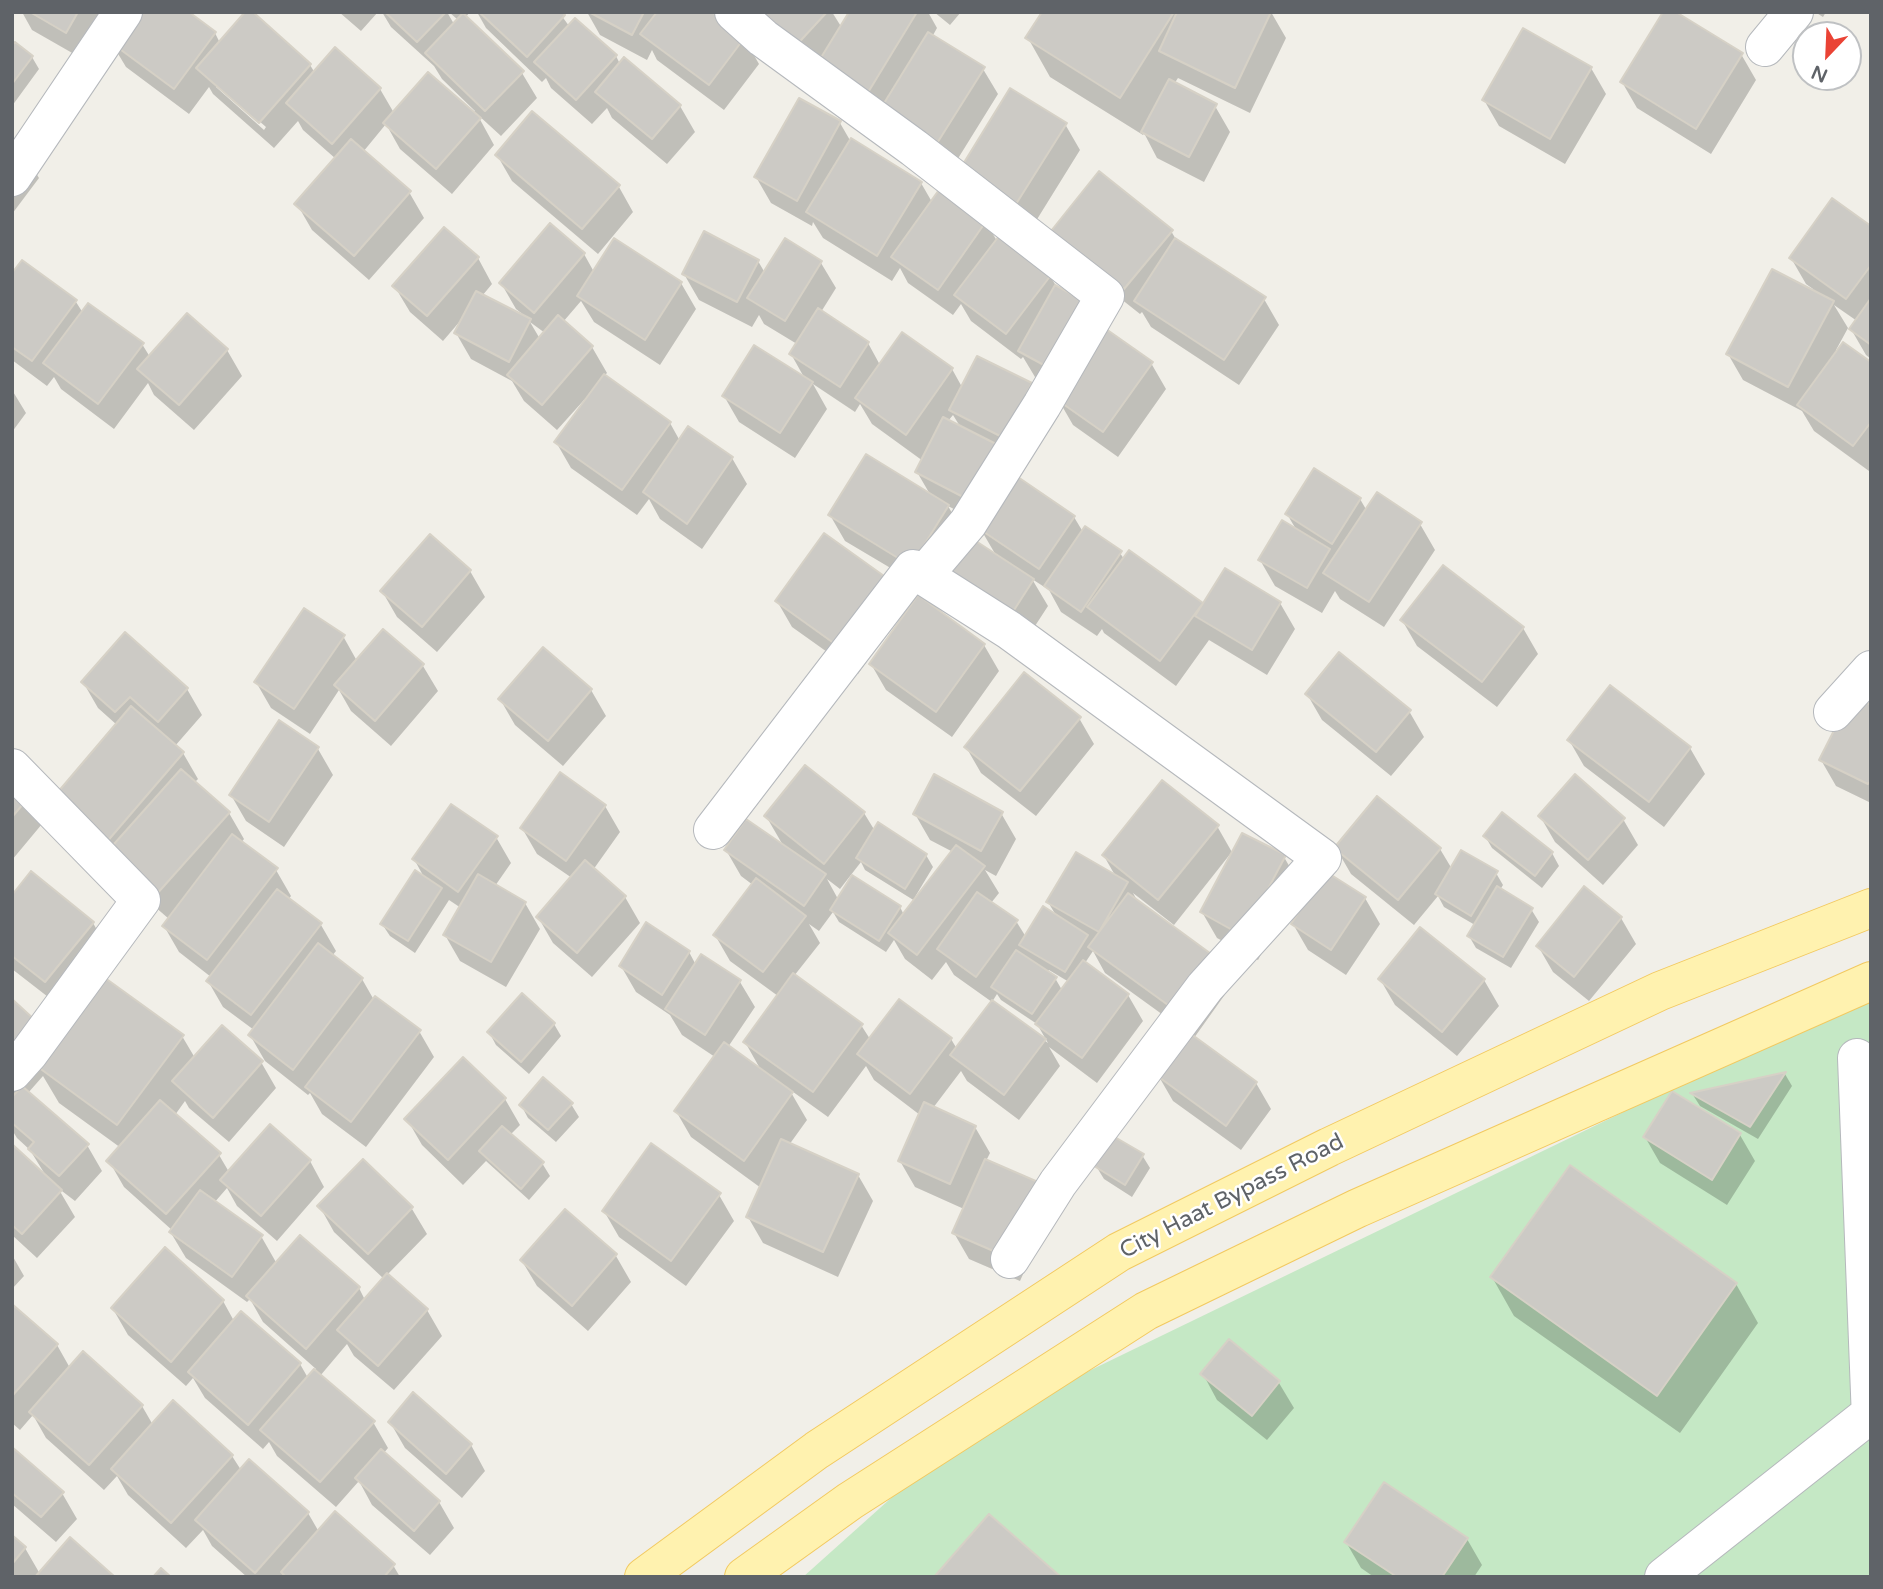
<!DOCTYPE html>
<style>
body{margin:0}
#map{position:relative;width:1883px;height:1589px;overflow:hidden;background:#f1efe8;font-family:"Varela Round",sans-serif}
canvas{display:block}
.frame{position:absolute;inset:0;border:14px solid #5f6368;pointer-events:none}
.north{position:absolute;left:1792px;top:21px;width:70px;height:70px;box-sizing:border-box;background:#fff;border:2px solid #bfc1c3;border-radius:50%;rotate:203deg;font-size:19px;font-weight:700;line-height:28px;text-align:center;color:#5f6368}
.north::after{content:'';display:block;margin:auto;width:24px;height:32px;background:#ea4335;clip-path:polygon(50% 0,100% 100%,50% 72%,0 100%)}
</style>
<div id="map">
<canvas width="1883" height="1589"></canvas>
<div class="frame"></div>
<div class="north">N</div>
</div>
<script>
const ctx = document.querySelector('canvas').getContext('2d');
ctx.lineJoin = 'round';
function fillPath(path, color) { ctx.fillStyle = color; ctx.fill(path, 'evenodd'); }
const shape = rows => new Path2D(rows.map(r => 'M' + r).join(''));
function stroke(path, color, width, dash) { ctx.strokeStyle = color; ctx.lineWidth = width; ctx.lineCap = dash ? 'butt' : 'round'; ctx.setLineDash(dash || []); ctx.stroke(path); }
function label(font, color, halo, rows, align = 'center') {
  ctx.font = font + ' "Varela Round",sans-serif'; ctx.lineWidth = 5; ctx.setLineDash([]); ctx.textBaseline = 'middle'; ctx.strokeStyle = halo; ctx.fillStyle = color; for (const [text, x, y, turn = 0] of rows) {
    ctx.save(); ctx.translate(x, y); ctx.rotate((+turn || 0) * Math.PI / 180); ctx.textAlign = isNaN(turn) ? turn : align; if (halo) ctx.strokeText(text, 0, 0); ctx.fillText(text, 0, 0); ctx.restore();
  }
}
fillPath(shape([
 [1871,992,1871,1577,803,1577,967,1430]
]), '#c5e8c5');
fillPath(shape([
 [22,12,108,12,81,58,32,30],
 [339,12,378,12,361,31],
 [382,12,447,12,454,24,458,20,449,12,470,12,465,18,522,73,537,98,501,136,477,114,494,145,452,194,400,149,386,124,363,152,409,192,424,218,369,280,312,230,297,204,336,159,303,130,298,121,274,148,213,94,209,87,189,114,126,67,111,42,215,33,220,43,310,65,315,73,380,89,394,113,473,113,475,111,442,79,434,66,391,27],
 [218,85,266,127,264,130,216,87],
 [477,12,559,12,569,26,616,56,620,64,680,106,695,132,667,164,612,118,607,108,592,124,551,88,546,78,542,82,486,28],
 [587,12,709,12,744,38,759,64,724,110,657,60,652,50,647,60,600,35],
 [737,12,832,12,842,28,851,12,928,12,937,28,932,37,983,69,998,94,949,173],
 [934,12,961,12,950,25],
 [1044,12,1271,12,1286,38,1250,113,1178,78,1174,84,1215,106,1230,132,1204,182,1157,158,1144,133,1143,135,1050,77,1028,38],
 [1815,12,1826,12,1823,17],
 [12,47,32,57,39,69,12,106],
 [1741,54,1756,80,1711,154,1637,108,1622,82],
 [1591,68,1606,94,1565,164,1499,126,1484,100],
 [840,123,851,142,921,183,932,202,986,222,997,241,1050,276,1058,289,1105,334,1151,363,1166,389,1118,457,1073,425,1058,399,1063,392,1035,377,1023,357,1021,359,971,321,961,304,953,315,908,283,900,268,892,281,823,238,813,222,812,226,771,203,756,177],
 [1065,124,1080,150,1031,229,977,195],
 [12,144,24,153,39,178,12,214],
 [497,155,619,187,633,212,598,254,512,181],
 [1871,228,1871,359,1866,355,1851,329,1857,321,1834,305,1848,328,1836,350,1871,364,1871,468,1869,471,1814,431,1802,411,1743,380,1728,354,1812,291,1813,289,1806,284,1791,258],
 [1171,231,1177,241,1264,299,1279,325,1239,385,1151,327,1142,312,1140,314,1068,257],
 [785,240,821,263,836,288,821,312,868,343,880,365,952,369,962,387,1030,384,1045,410,1000,495,1074,517,1083,532,1120,553,1124,559,1130,552,1203,606,1280,603,1295,629,1267,675,1209,640,1176,686,1104,633,1102,629,1097,636,1061,612,1049,590,1032,579,1048,606,1022,646,845,541,830,515,931,496,917,472,923,461,872,424,860,404,855,412,813,384,827,409,795,458,739,422,724,396,805,379,791,354,797,344,764,324,759,315,752,327,699,300,684,274,758,261,765,273],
 [953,415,961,428,948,421],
 [948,506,983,524,980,528,997,557,963,532],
 [584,254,594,272,681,283,696,309,660,365,594,322,581,301,563,322,592,347,607,373,604,376,670,423,680,441,732,458,747,484,702,549,660,519,649,499,637,515,571,468,556,442,586,401,584,400,557,430,524,401,512,381,471,359,456,333,461,320,443,341,410,312,395,287,478,258,492,284,482,296,525,316,516,309,501,283],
 [530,322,545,333,540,339],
 [12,276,76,302,83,313,142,344,150,357,227,350,242,376,194,430,154,395,148,383,114,429,61,389,54,377,47,386,12,360],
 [12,390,26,413,12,432],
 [1360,499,1367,511,1420,524,1435,550,1384,627,1340,599,1335,591,1322,613,1275,586,1260,560,1297,531,1287,514],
 [470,571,485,597,437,652,397,617,382,591],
 [777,601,905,608,858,674,792,627],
 [1402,620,1523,628,1538,654,1497,707,1417,646],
 [383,631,423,666,438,691,391,746,351,711,339,690,310,734,271,708,256,682,343,636,357,661],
 [984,645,999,671,952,737,886,690,871,664],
 [83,682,187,689,202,715,175,746,183,753,198,779,194,783,229,813,244,839,241,843,276,870,291,896,288,900,321,925,336,951,332,956,362,979,374,1000,419,1031,434,1057,366,1147,322,1114,310,1093,308,1095,265,1061,250,1035,254,1030,223,1007,208,981,211,977,179,952,164,926,169,919,123,879,69,825,117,725,98,708],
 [591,690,606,716,563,766,515,725,500,699],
 [1307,694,1409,711,1424,737,1391,776,1322,720],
 [1871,707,1871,803,1836,786,1821,760],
 [1079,718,1094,744,1036,816,981,773,966,747],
 [1569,740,1690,748,1705,774,1664,827,1584,766],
 [318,749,333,775,284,847,246,821,231,795],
 [805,767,864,813,875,831,926,855,933,867,915,897,917,899,953,852,930,840,915,814,1001,813,1016,839,996,876,985,870,999,893,991,903,1016,921,1026,937,1057,917,1048,902,1116,877,1104,856,1217,826,1233,854,1284,857,1299,883,1258,960,1217,938,1202,912,1231,853,1174,925,1133,893,1139,904,1231,986,1194,1038,1256,1083,1271,1109,1241,1150,1173,1101,1158,1075,1188,1033,1105,973,1093,951,1085,963,1128,995,1143,1021,1097,1083,1049,1047,1060,1066,1019,1120,967,1081,961,1071,933,1108,975,1127,990,1153,986,1161,1052,1209,1020,1281,969,1259,954,1233,964,1209,915,1187,900,1161,920,1115,874,1080,866,1066,828,1117,789,1089,807,1120,789,1145,858,1175,873,1201,838,1277,763,1243,748,1217,761,1188,691,1137,676,1111,715,1057,682,1035,670,1015,636,992,621,966,689,952,696,965,740,982,755,1007,728,1047,762,1072,745,1042,778,996,730,961,715,935,753,885,741,876,726,850,784,847,766,816],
 [861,862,865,870,915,901,904,915,900,907,838,899,827,879,840,889],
 [833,912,839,922,886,952,894,940,905,959,932,980,946,962,954,975,992,1002,957,1049,951,1039,870,1039,861,1025,794,976,820,943,809,924,819,931],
 [1049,970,1069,982,1062,990,1055,978,1047,972],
 [997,994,1001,1000,1037,1024,1048,1043,992,1002],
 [12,785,42,824,12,860],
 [605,806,620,832,593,870,625,897,640,923,592,977,553,943,538,917,572,878,537,854,522,828],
 [1540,816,1623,819,1638,845,1603,885,1555,842],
 [1485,836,1552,853,1559,866,1542,888,1492,848],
 [496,837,511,863,495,886,525,903,540,929,506,987,460,961,445,935,461,908,449,900,415,953,390,936,382,924,425,879,414,859],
 [1336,848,1440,849,1452,869,1496,873,1503,885,1500,890,1531,909,1539,922,1511,968,1476,948,1469,936,1475,925,1444,907,1438,896,1414,925,1351,874],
 [12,897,93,923,108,949,61,1007,12,969],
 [1365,898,1380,924,1346,975,1308,950,1293,924],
 [1621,918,1636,944,1589,1001,1553,972,1538,946],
 [1380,979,1484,980,1499,1006,1457,1056,1395,1005],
 [12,1001,36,1023,182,1036,195,1058,261,1062,276,1088,229,1142,189,1108,185,1101,175,1115,219,1155,229,1172,310,1161,324,1187,277,1241,237,1206,227,1188,214,1203,261,1236,277,1264,359,1288,365,1300,384,1279,334,1232,320,1207,363,1162,412,1209,427,1234,387,1275,427,1310,442,1336,394,1390,354,1356,347,1344,320,1376,373,1422,388,1448,383,1454,439,1502,454,1528,430,1555,372,1505,359,1481,336,1507,277,1456,269,1442,263,1449,205,1398,193,1378,186,1386,128,1335,113,1309,165,1250,223,1301,234,1321,242,1313,300,1364,308,1378,316,1369,263,1322,250,1299,247,1302,186,1258,171,1233,173,1231,124,1187,109,1161,121,1148,59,1103,43,1076,28,1093,87,1145,102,1171,75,1201,58,1188,75,1217,37,1258,12,1235,12,1147,46,1176,30,1150,17,1138,12,1130],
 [554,1024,561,1036,529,1074,496,1045,489,1032],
 [463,1060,505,1099,520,1125,510,1135,542,1163,550,1176,529,1200,486,1161,463,1185,422,1145,407,1119],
 [1785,1074,1792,1086,1758,1139,1700,1106,1693,1095],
 [571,1104,579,1117,556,1142,528,1118,521,1105],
 [1740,1135,1755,1161,1727,1205,1660,1163,1645,1137],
 [1142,1155,1150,1168,1132,1197,1104,1179,1096,1166],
 [1570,1167,1736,1284,1758,1323,1680,1433,1514,1316,1492,1277],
 [719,1195,734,1221,686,1286,619,1237,604,1211],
 [566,1212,616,1256,631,1282,588,1331,537,1286,522,1261],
 [12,1255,24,1276,12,1289],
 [12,1306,57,1345,70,1368,142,1406,153,1425,232,1456,241,1470,308,1513,319,1532,393,1565,400,1577,247,1577,212,1546,203,1530,186,1548,128,1495,117,1476,104,1490,46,1438,33,1415,20,1430,12,1423],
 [1229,1341,1279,1383,1294,1408,1267,1440,1217,1400,1203,1374],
 [390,1422,471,1445,485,1471,462,1498,405,1448],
 [12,1450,62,1493,77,1519,56,1542,12,1504],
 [12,1538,25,1548,40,1574,113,1577,12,1577],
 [1467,1539,1482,1565,1474,1577,1374,1577,1361,1568,1346,1542]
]), '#0003');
const building = shape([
 [30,12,78,12,66,33,30,12],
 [130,12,189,12,216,32,174,89,109,41,130,12],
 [245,12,253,12,311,64,259,123,196,68,245,12],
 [385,12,446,12,417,42,385,12],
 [479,12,562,12,565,15,527,57,479,12],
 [589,12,644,12,632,35,589,12],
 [657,12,712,12,745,37,709,85,640,34,657,12],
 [747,12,827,12,790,52,747,12],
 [849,12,917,12,864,99,814,69,849,12],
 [1042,12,1174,12,1120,98,1025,38,1042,12],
 [1177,12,1271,12,1235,88,1159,51,1177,12],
 [1663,12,1676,12,1743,53,1696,129,1620,82,1663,12],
 [463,13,524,71,485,111,425,53,463,13],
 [575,18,617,55,576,100,534,62,575,18],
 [1523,28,1592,67,1550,139,1482,100,1523,28],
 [928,32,985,67,934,148,878,113,928,32],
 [15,42,33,56,12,84,12,45,15,42],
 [335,47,381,88,332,144,286,103,335,47],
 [624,57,681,105,652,139,595,92,624,57],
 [428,72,481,118,436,169,383,123,428,72],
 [1169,79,1217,104,1189,157,1141,132,1169,79],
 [1010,88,1067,123,1016,204,960,169,1010,88],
 [799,98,841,121,797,201,754,177,799,98],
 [532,111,620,185,582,229,495,155,532,111],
 [851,138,922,182,877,256,806,212,851,138],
 [351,139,411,191,354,256,294,204,351,139],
 [1099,171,1173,230,1124,289,1051,231,1099,171],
 [941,187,987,220,938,290,891,257,941,187],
 [1832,198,1871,226,1871,265,1846,299,1789,258,1832,198],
 [550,223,585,253,534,313,499,283,550,223],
 [444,227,479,257,427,316,392,286,444,227],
 [704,231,759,260,737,302,682,274,704,231],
 [999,236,1051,275,1006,334,954,295,999,236],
 [614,238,682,282,645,340,577,296,614,238],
 [785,238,822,261,785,321,747,298,785,238],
 [1175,238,1266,297,1224,360,1134,301,1175,238],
 [22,260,77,300,32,361,12,347,12,273,22,260],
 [1772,269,1834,301,1788,387,1726,354,1772,269],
 [1055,285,1090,304,1053,370,1018,351,1055,285],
 [476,291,531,319,509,362,454,333,476,291],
 [1871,298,1871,345,1849,329,1871,298],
 [88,303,144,343,98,404,43,363,88,303],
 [818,308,869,342,840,387,789,354,818,308],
 [187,313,228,349,179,405,137,369,187,313],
 [558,315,593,346,542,405,507,375,558,315],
 [1106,329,1153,362,1103,432,1056,399,1106,329],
 [902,332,953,368,906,435,855,398,902,332],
 [1843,342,1871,362,1871,422,1853,446,1797,405,1843,342],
 [754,345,813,382,780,433,722,396,754,345],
 [977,356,1032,383,1004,438,949,410,977,356],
 [604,374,671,422,622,490,554,442,604,374],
 [943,417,998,445,969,500,915,472,943,417],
 [688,426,733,457,687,524,643,492,688,426],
 [866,454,949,505,911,566,828,515,866,454],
 [1314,468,1361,498,1332,544,1285,514,1314,468],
 [1015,475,1075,516,1039,569,978,528,1015,475],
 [1377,492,1422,522,1369,602,1323,573,1377,492],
 [1282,520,1330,549,1307,588,1258,560,1282,520],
 [1085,526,1122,551,1081,612,1044,586,1085,526],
 [962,532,1034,579,1007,621,934,574,962,532],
 [824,533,891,581,842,649,775,601,824,533],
 [430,534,471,570,422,627,380,591,430,534],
 [1129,550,1203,603,1160,661,1087,607,1129,550],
 [1443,565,1524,627,1482,682,1400,620,1443,565],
 [1225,568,1281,602,1252,650,1195,616,1225,568],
 [918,595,985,644,936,712,869,664,918,595],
 [304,608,345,635,294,709,254,682,304,608],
 [383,629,424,664,375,721,334,685,383,629],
 [125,632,188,688,158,722,130,697,115,712,81,682,125,632],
 [543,647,592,689,548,741,498,699,543,647],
 [1339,652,1411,710,1376,752,1305,694,1339,652],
 [1024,672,1081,717,1020,791,964,747,1024,672],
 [1610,685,1691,747,1649,802,1567,740,1610,685],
 [1852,695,1871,705,1871,780,1868,784,1819,760,1852,695],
 [131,706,184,752,105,844,52,799,131,706],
 [279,720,319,747,269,822,229,795,279,720],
 [805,765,865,812,824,864,764,816,805,765],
 [181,769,230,812,155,896,106,853,181,769],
 [560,772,606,805,566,861,520,828,560,772],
 [934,774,1003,812,981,851,913,814,934,774],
 [1575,774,1625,818,1588,860,1538,816,1575,774],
 [1162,780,1219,825,1158,900,1102,855,1162,780],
 [12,783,29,797,12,817,12,783],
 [1377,796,1441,848,1398,900,1334,848,1377,796],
 [451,804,498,836,458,892,412,859,451,804],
 [1502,812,1553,852,1535,876,1483,836,1502,812],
 [746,819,826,874,804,906,724,850,746,819],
 [878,822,927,854,905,889,856,858,878,822],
 [1242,833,1286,855,1243,936,1200,912,1242,833],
 [232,834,278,868,207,960,162,926,232,834],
 [956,845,985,866,917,955,888,933,956,845],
 [1461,850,1498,871,1471,916,1435,894,1461,850],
 [1076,852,1128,882,1099,932,1046,902,1076,852],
 [585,860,626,896,577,953,536,917,585,860],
 [415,870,442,888,408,941,380,924,415,870],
 [31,871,94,922,45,982,12,956,12,895,31,871],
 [1325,871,1366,897,1331,950,1291,924,1325,871],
 [478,874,526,902,491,962,443,935,478,874],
 [852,875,901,906,879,941,830,910,852,875],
 [756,878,806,916,763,972,713,935,756,878],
 [1497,886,1533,908,1503,957,1467,936,1497,886],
 [1584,886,1622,917,1574,977,1536,946,1584,886],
 [277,889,322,923,251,1015,206,981,277,889],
 [977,892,1018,920,976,977,937,949,977,892],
 [1128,893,1218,959,1179,1013,1088,947,1128,893],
 [1043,906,1088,935,1065,972,1019,945,1043,906],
 [646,922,690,951,662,995,619,966,646,922],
 [1420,927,1485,979,1442,1032,1378,979,1420,927],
 [318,943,363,978,293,1070,248,1035,318,943],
 [1016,950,1057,977,1032,1014,991,987,1016,950],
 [701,954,741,980,705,1035,665,1009,701,954],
 [1083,960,1129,994,1082,1058,1035,1024,1083,960],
 [793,973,863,1024,813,1092,743,1042,793,973],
 [101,975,184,1035,117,1125,34,1064,101,975],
 [522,993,555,1023,521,1062,487,1032,522,993],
 [375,996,421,1030,351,1122,305,1087,375,996],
 [12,999,37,1022,12,1048,12,999],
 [899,999,952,1038,910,1094,857,1054,899,999],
 [992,1000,1046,1039,1004,1095,950,1055,992,1000],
 [222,1025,263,1061,213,1118,172,1081,222,1025],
 [1187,1031,1257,1082,1226,1126,1156,1075,1187,1031],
 [724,1042,793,1092,744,1161,674,1111,724,1042],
 [463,1057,506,1098,448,1160,404,1119,463,1057],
 [1786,1072,1750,1127,1690,1093,1786,1072],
 [543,1077,573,1103,548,1130,519,1105,543,1077],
 [22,1086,89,1144,59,1176,28,1149,34,1142,12,1123,12,1097,22,1086],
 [1672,1091,1741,1133,1712,1180,1643,1137,1672,1091],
 [160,1100,221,1153,166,1214,106,1161,160,1100],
 [924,1102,976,1126,950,1184,898,1161,924,1102],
 [270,1124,311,1160,261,1216,220,1180,270,1124],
 [502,1126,544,1162,521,1189,479,1151,502,1126],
 [1113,1136,1144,1154,1125,1185,1094,1166,1113,1136],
 [781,1139,859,1174,823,1252,746,1217,781,1139],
 [651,1143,721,1193,671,1261,602,1211,651,1143],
 [12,1144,62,1190,22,1234,12,1225,12,1144],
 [363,1159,413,1207,368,1254,317,1206,363,1159],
 [985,1159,1038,1182,1005,1256,952,1233,985,1159],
 [1570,1165,1737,1283,1657,1396,1490,1277,1570,1165],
 [200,1190,263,1235,232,1277,169,1232,200,1190],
 [565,1209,617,1254,572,1306,520,1260,565,1209],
 [300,1235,360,1287,306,1349,246,1296,300,1235],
 [165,1247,224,1300,171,1362,111,1308,165,1247],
 [387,1273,428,1309,378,1366,337,1330,387,1273],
 [12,1304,58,1344,12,1396,12,1304],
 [241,1311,301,1363,248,1425,188,1372,241,1311],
 [1229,1339,1280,1381,1252,1416,1200,1374,1229,1339],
 [83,1351,143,1405,89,1465,29,1412,83,1351],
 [314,1369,375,1421,320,1482,260,1430,314,1369],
 [413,1392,472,1444,446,1474,388,1422,413,1392],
 [173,1400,233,1455,171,1523,111,1469,173,1400],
 [12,1447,64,1492,41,1517,12,1493,12,1447],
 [381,1449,440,1501,414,1531,355,1478,381,1449],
 [249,1459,309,1512,255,1573,195,1520,249,1459],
 [1384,1482,1468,1538,1442,1577,1397,1577,1344,1542,1384,1482],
 [335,1511,395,1564,384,1577,286,1577,281,1572,335,1511],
 [989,1514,1061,1577,934,1577,989,1514],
 [12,1535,26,1547,12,1564,12,1535],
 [70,1537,115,1577,35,1577,70,1537],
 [161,1568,171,1577,153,1577,161,1568]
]);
fillPath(building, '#cccac5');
stroke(building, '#d6d1c6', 2);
const minor = shape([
 [734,12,763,38,914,148,1105,296,1042,405,968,523,923,576],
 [1765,47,1794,12],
 [12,177,123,12],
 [1833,712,1871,670],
 [12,768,141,900,29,1053,12,1072],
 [713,830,913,569,1009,630,1322,858,1205,987,1058,1183,1010,1259],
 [1857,1058,1871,1419],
 [1664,1577,1869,1415]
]);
const primary = shape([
 [644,1577,817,1450,1119,1252,1329,1147,1660,991,1871,908],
 [744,1577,850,1501,1146,1311,1358,1208,1871,981]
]);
stroke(minor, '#b5b8bc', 40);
stroke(primary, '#f2c960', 40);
stroke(minor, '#fff', 38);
stroke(primary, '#fff2af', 38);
label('23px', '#5f6368', '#fff', [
 ["City Haat Bypass Road",1232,1197,-27]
]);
</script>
